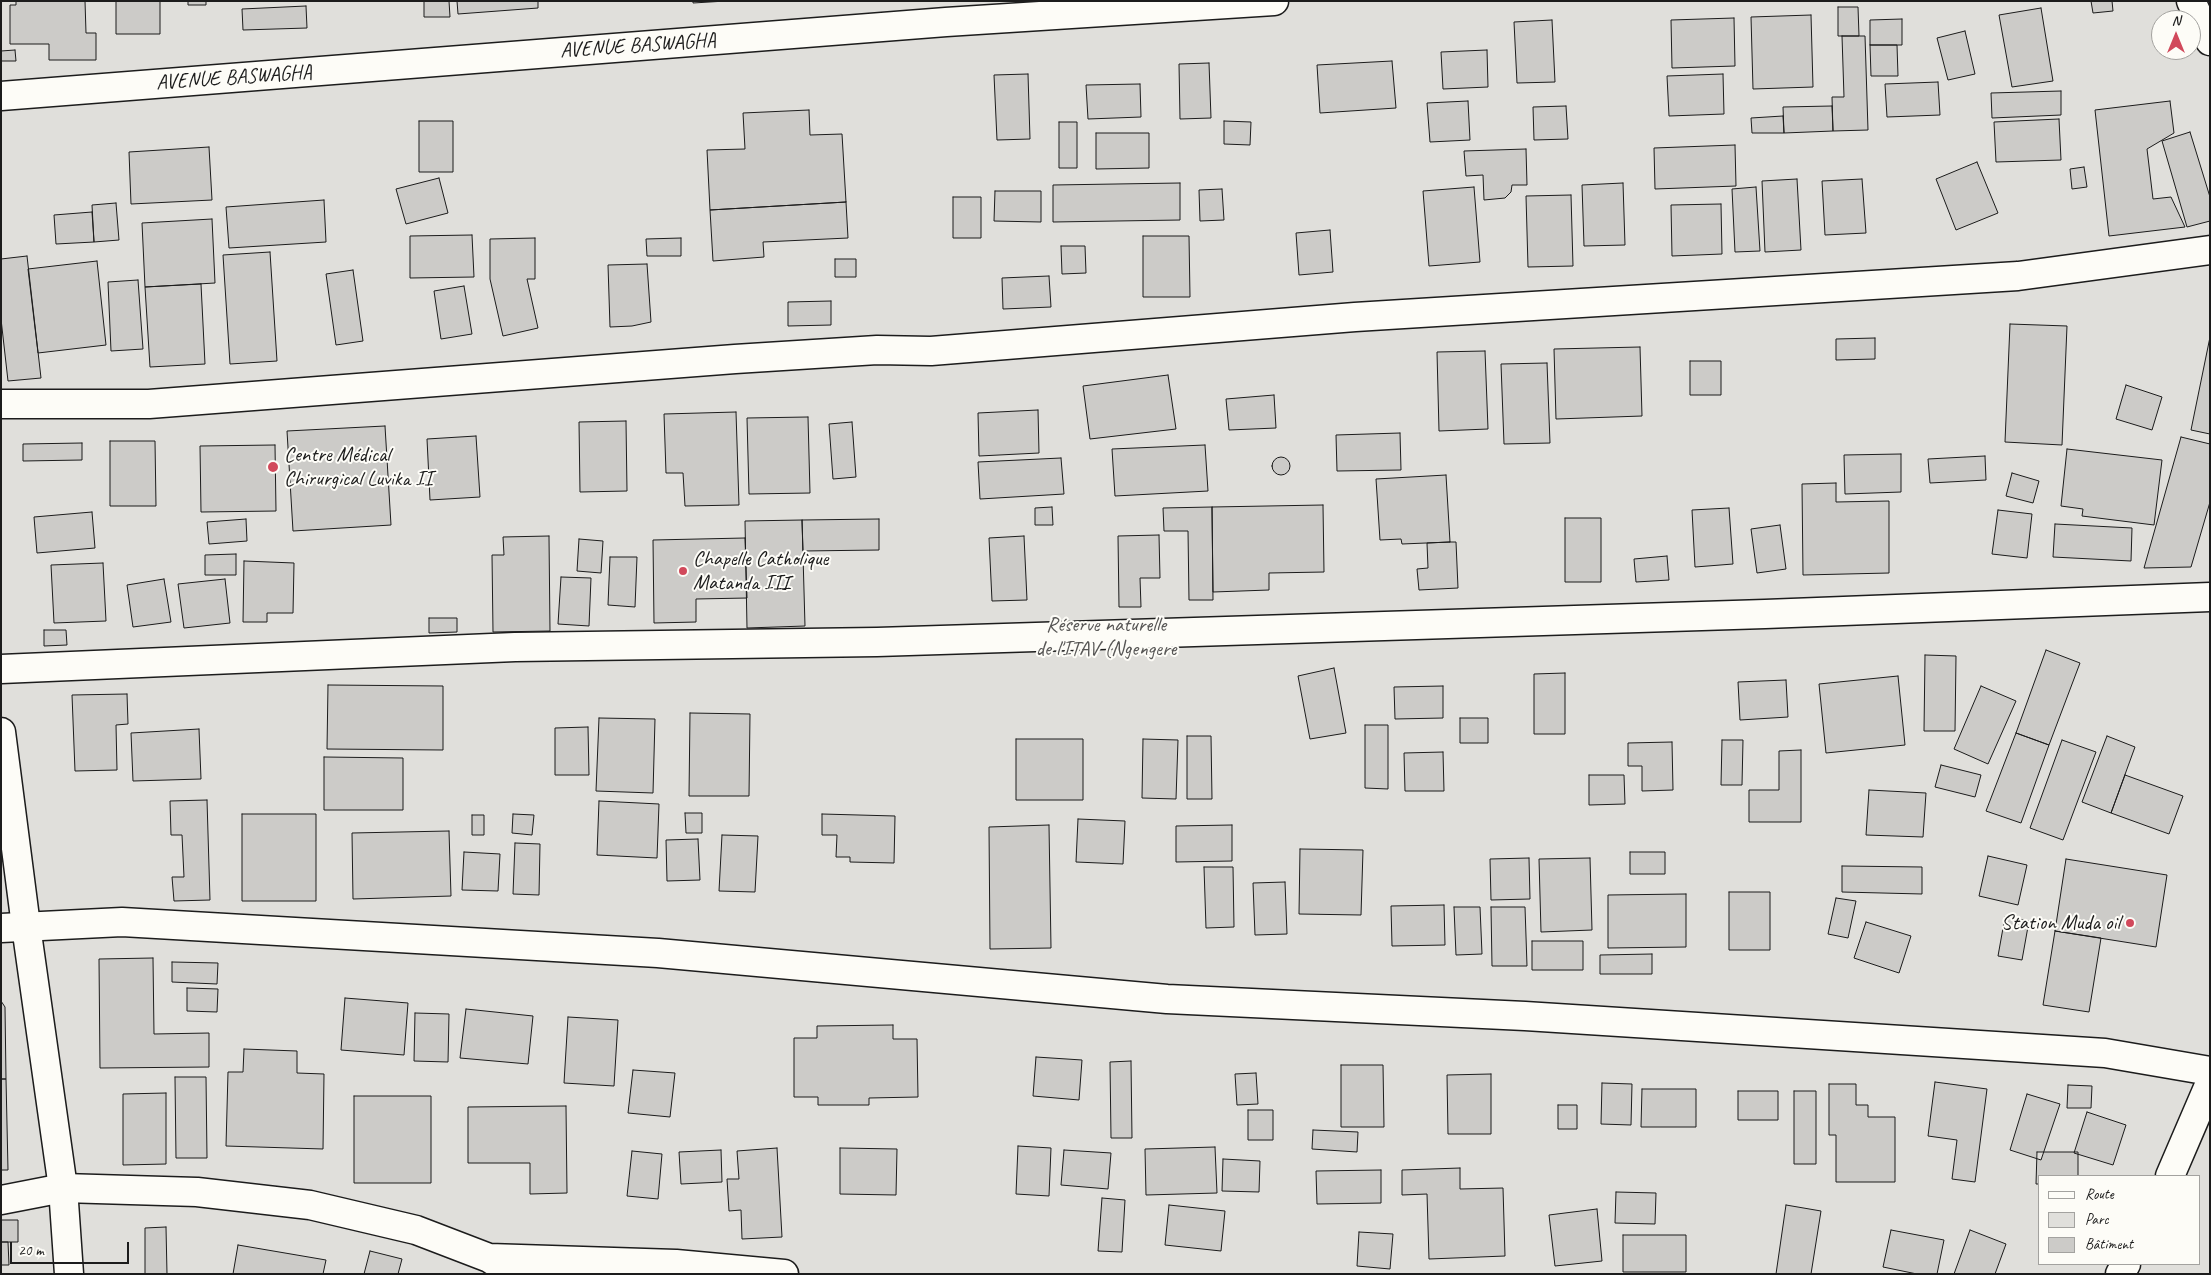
<!DOCTYPE html>
<meta charset="utf-8">
<style>
body{margin:0}
#map{position:relative;width:2211px;height:1275px;overflow:hidden;background:#fdfcf7;font-family:Caveat,sans-serif}
canvas{display:block}
.frame{position:absolute;inset:0;border:2px solid #1c1c1c;pointer-events:none}
.legend{position:absolute;left:2038px;top:1175px;width:162px;height:90px;box-sizing:border-box;background:#fdfcf7;border:1px solid #a3a29f;margin:0;padding:6px 9px;list-style:none;font-size:15px;color:#1c1c1c}
.legend li{display:flex;align-items:center;gap:10px;height:25px}
.legend b{width:25px;border:1px solid #a3a29f}
.north{position:absolute;left:2151px;top:10px;width:50px;height:50px;box-sizing:border-box;background:#fdfcf7;border:1px solid #a3a29f;border-radius:50%;rotate:0deg;font-size:14px;font-weight:700;line-height:20px;text-align:center;color:#1c1c1c}
.north::after{content:'';display:block;margin:auto;width:18px;height:22px;background:#d1495b;clip-path:polygon(50% 0,100% 100%,50% 72%,0 100%)}
.scale{position:absolute;left:10px;top:1242px;width:119px;height:22px;box-sizing:border-box;border:2px solid #1c1c1c;border-top:0;padding-left:6px;font-size:15px;line-height:18px;white-space:nowrap;color:#1c1c1c;-webkit-text-stroke:4px #fdfcf7;paint-order:stroke}
</style>
<div id="map">
<canvas width="2211" height="1275"></canvas>
<div class="frame"></div>
<ul class="legend">
<li><b style="height:6px;background:#fdfcf7"></b>Route</li>
<li><b style="height:14px;background:#e0dfdb"></b>Parc</li>
<li><b style="height:14px;background:#cccbc8"></b>Bâtiment</li>
</ul>
<div class="north">N</div>
<div class="scale">20 m</div>
</div>
<script>
const ctx = document.querySelector('canvas').getContext('2d');
ctx.lineJoin = 'round';
function fillPath(path, color) { ctx.fillStyle = color; ctx.fill(path, 'evenodd'); }
const shape = rows => new Path2D(rows.map(r => 'M' + r).join(''));
function stroke(path, color, width, dash) { ctx.strokeStyle = color; ctx.lineWidth = width; ctx.lineCap = dash ? 'butt' : 'round'; ctx.setLineDash(dash || []); ctx.stroke(path); }
function label(font, color, halo, rows, align = 'center') {
  ctx.font = font + ' Caveat,sans-serif'; ctx.lineWidth = 4; ctx.setLineDash([]); ctx.textBaseline = 'middle'; ctx.strokeStyle = halo; ctx.fillStyle = color; for (const [text, x, y, turn = 0] of rows) {
    ctx.save(); ctx.translate(x, y); ctx.rotate((+turn || 0) * Math.PI / 180); ctx.textAlign = isNaN(turn) ? turn : align; if (halo) ctx.strokeText(text, 0, 0); ctx.fillText(text, 0, 0); ctx.restore();
  }
}
fillPath(shape([
 [1,1,2210,1,2210,1274,1,1274],
 [2161,20,2191,20,2191,50,2161,50],
 [2040,1176,2200,1176,2200,1264,2040,1264]
]), '#e0dfdb');
const building = shape([
 [16,1,85,1,86,33,96,33,96,60,49,60,49,44,10,44,10,5,16,5,16,1],
 [116,1,160,1,160,34,116,34,116,1],
 [188,1,206,1,206,5,188,5,188,1],
 [424,1,449,1,450,17,424,17,424,1],
 [457,1,538,1,538,8,458,14,457,1],
 [693,1,726,1,693,3,693,1],
 [2091,1,2112,1,2113,11,2093,13,2091,1],
 [306,6,307,28,243,30,242,9,306,6],
 [1838,7,1858,7,1859,36,1838,36,1838,7],
 [2041,8,2053,81,2012,87,1999,15,2041,8],
 [1811,15,1813,87,1753,89,1751,17,1811,15],
 [1734,18,1735,66,1672,68,1671,20,1734,18],
 [1902,19,1902,45,1870,45,1870,20,1902,19],
 [1552,20,1555,82,1517,83,1514,22,1552,20],
 [1965,31,1975,74,1948,80,1937,38,1965,31],
 [1842,36,1865,36,1868,130,1833,131,1832,97,1844,97,1842,36],
 [1870,45,1897,45,1898,76,1871,76,1870,45],
 [15,50,16,61,1,61,1,51,15,50],
 [1487,50,1488,87,1443,89,1441,52,1487,50],
 [1392,61,1396,108,1320,113,1317,65,1392,61],
 [1209,63,1211,118,1180,119,1179,64,1209,63],
 [1028,74,1030,139,997,140,994,75,1028,74],
 [1723,74,1724,114,1669,116,1667,76,1723,74],
 [1938,82,1940,115,1887,117,1885,84,1938,82],
 [1140,84,1141,117,1088,119,1086,85,1140,84],
 [2061,91,2061,115,1992,118,1991,93,2061,91],
 [1468,101,1470,140,1430,142,1427,103,1468,101],
 [2170,101,2174,133,2147,149,2153,199,2171,197,2185,227,2109,236,2095,110,2170,101],
 [1566,106,1568,139,1534,140,1533,107,1566,106],
 [1832,106,1833,131,1784,133,1783,107,1832,106],
 [809,110,810,135,842,134,846,202,710,210,707,150,745,149,743,113,809,110],
 [1783,116,1784,133,1752,133,1751,118,1783,116],
 [2059,119,2061,160,1996,162,1994,122,2059,119],
 [419,121,453,121,453,172,419,172,419,121],
 [1224,121,1251,122,1250,145,1224,144,1224,121],
 [1059,122,1077,122,1077,168,1059,168,1059,122],
 [2190,132,2210,197,2210,221,2187,227,2162,141,2190,132],
 [1096,133,1149,133,1149,168,1096,169,1096,133],
 [1735,145,1736,186,1655,189,1654,148,1735,145],
 [209,147,212,200,131,204,129,152,209,147],
 [1526,149,1527,185,1512,185,1511,192,1505,198,1484,200,1483,175,1466,176,1464,151,1526,149],
 [1977,162,1998,213,1956,230,1936,179,1977,162],
 [2084,167,2087,187,2072,189,2070,169,2084,167],
 [439,178,448,213,406,224,396,189,439,178],
 [1797,179,1801,250,1765,252,1762,181,1797,179],
 [1862,179,1866,233,1825,235,1822,181,1862,179],
 [1180,183,1180,220,1053,222,1053,185,1180,183],
 [1623,183,1625,245,1584,246,1582,185,1623,183],
 [1474,187,1480,262,1429,266,1423,191,1474,187],
 [1756,187,1760,251,1735,252,1732,189,1756,187],
 [1222,189,1224,220,1200,221,1199,190,1222,189],
 [995,191,1041,191,1041,222,994,221,995,191],
 [1571,195,1573,266,1528,267,1526,196,1571,195],
 [953,197,981,197,981,238,953,238,953,197],
 [324,200,326,242,229,248,226,207,324,200],
 [846,202,848,238,763,242,764,257,713,261,710,210,846,202],
 [116,203,119,240,94,242,92,205,116,203],
 [1721,204,1722,254,1672,256,1671,205,1721,204],
 [92,212,94,242,56,244,54,215,92,212],
 [212,219,215,283,145,287,142,223,212,219],
 [1330,230,1333,272,1299,275,1296,233,1330,230],
 [472,235,474,277,410,278,410,236,472,235],
 [1143,236,1189,236,1190,297,1143,297,1143,236],
 [535,238,535,279,527,279,538,328,503,336,490,279,490,239,535,238],
 [681,238,681,256,647,256,646,239,681,238],
 [1061,246,1085,246,1086,273,1062,274,1061,246],
 [270,252,277,361,230,364,223,255,270,252],
 [27,256,41,378,8,381,1,319,1,259,27,256],
 [835,259,856,259,856,277,835,277,835,259],
 [97,261,106,345,38,353,28,269,97,261],
 [647,264,651,322,632,326,610,327,608,265,647,264],
 [353,270,363,341,336,345,326,274,353,270],
 [1049,276,1051,307,1003,309,1002,278,1049,276],
 [138,280,143,349,111,351,108,282,138,280],
 [201,284,205,364,150,367,145,287,201,284],
 [464,286,472,334,441,339,434,291,464,286],
 [831,301,831,325,788,326,788,302,831,301],
 [2010,324,2067,326,2062,445,2005,442,2010,324],
 [2210,337,2210,434,2191,430,2210,337],
 [1875,338,1875,359,1836,360,1836,339,1875,338],
 [1640,347,1642,416,1556,419,1554,349,1640,347],
 [1485,351,1488,429,1439,431,1437,352,1485,351],
 [1690,361,1721,361,1721,395,1690,395,1690,361],
 [1547,363,1550,443,1504,444,1501,364,1547,363],
 [1168,375,1176,429,1090,439,1083,386,1168,375],
 [2126,385,2162,397,2152,430,2116,419,2126,385],
 [1274,395,1276,428,1229,430,1226,399,1274,395],
 [1038,410,1039,453,979,456,978,413,1038,410],
 [736,412,739,505,685,506,683,473,666,473,664,414,736,412],
 [808,417,810,493,749,494,747,418,808,417],
 [626,421,627,491,580,492,579,422,626,421],
 [852,422,856,477,833,479,829,424,852,422],
 [385,426,391,525,293,531,287,431,385,426],
 [1400,433,1401,470,1337,471,1336,435,1400,433],
 [476,436,480,497,430,500,427,439,476,436],
 [2181,437,2210,444,2210,502,2191,567,2144,568,2181,437],
 [110,441,155,441,156,506,110,506,110,441],
 [82,443,82,460,23,461,23,444,82,443],
 [275,445,276,511,201,512,200,446,275,445],
 [1205,445,1208,491,1115,496,1112,449,1205,445],
 [2067,449,2162,460,2154,525,2082,516,2083,509,2061,506,2067,449],
 [1901,454,1901,492,1845,494,1844,455,1901,454],
 [1985,456,1986,480,1930,483,1928,459,1985,456],
 '1272 466a9 9 0 1 1 18 0a9 9 0 1 1-18 0Z',
 [1061,458,1064,494,980,499,978,462,1061,458],
 [2012,473,2039,481,2033,503,2006,496,2012,473],
 [1446,475,1450,542,1402,544,1401,539,1380,540,1376,479,1446,475],
 [1836,483,1836,502,1889,501,1889,573,1803,575,1802,484,1836,483],
 [1323,505,1324,572,1269,573,1269,590,1213,592,1212,507,1323,505],
 [1052,507,1053,525,1035,525,1035,508,1052,507],
 [1212,507,1213,600,1189,600,1188,531,1164,531,1163,508,1212,507],
 [1729,508,1733,564,1695,567,1692,510,1729,508],
 [1998,510,2032,514,2027,558,1992,554,1998,510],
 [92,512,95,548,37,553,34,517,92,512],
 [1565,518,1601,518,1601,582,1565,582,1565,518],
 [246,519,247,541,209,544,207,522,246,519],
 [879,519,879,550,803,551,802,520,879,519],
 [802,520,805,626,747,628,745,521,802,520],
 [2055,524,2132,528,2131,561,2053,557,2055,524],
 [1780,525,1786,569,1757,573,1751,529,1780,525],
 [1159,535,1160,578,1140,578,1141,607,1119,607,1118,536,1159,535],
 [549,536,550,631,493,632,492,555,504,555,503,537,549,536],
 [1024,536,1027,600,992,601,989,538,1024,536],
 [745,538,747,598,696,599,696,622,654,623,653,540,745,538],
 [579,539,603,541,601,573,577,571,579,539],
 [1450,542,1456,542,1458,588,1419,590,1417,569,1428,568,1427,543,1450,542],
 [236,554,236,575,205,575,205,555,236,554],
 [1667,556,1669,580,1636,582,1634,559,1667,556],
 [610,557,637,557,635,607,608,605,610,557],
 [244,561,294,563,293,613,267,613,267,622,243,622,244,561],
 [103,563,106,621,54,623,51,565,103,563],
 [561,577,591,578,589,626,558,624,561,577],
 [164,579,171,622,133,627,127,585,164,579],
 [225,579,230,623,184,628,178,584,225,579],
 [429,618,457,618,457,632,429,633,429,618],
 [44,630,66,630,67,645,44,646,44,630],
 [2046,650,2080,663,2049,745,2016,733,2046,650],
 [1925,655,1956,656,1955,731,1924,731,1925,655],
 [1334,668,1346,733,1310,739,1298,676,1334,668],
 [1565,673,1565,734,1534,734,1534,674,1565,673],
 [1898,676,1905,745,1826,753,1819,684,1898,676],
 [1786,680,1788,717,1740,720,1738,682,1786,680],
 [328,685,443,686,443,750,327,749,328,685],
 [1443,686,1443,718,1395,719,1394,687,1443,686],
 [1981,686,2016,701,1988,764,1954,749,1981,686],
 [127,694,128,724,116,725,117,770,75,771,72,695,127,694],
 [690,713,750,714,749,796,689,796,690,713],
 [599,718,655,719,653,793,596,791,599,718],
 [1460,718,1488,718,1488,743,1460,743,1460,718],
 [1365,725,1388,725,1388,789,1365,788,1365,725],
 [588,727,589,775,555,775,555,728,588,727],
 [199,729,201,779,133,781,131,733,199,729],
 [2016,733,2049,745,2021,823,1986,811,2016,733],
 [1187,736,1211,736,1212,799,1187,799,1187,736],
 [2107,736,2135,747,2111,813,2082,802,2107,736],
 [1016,739,1083,739,1083,800,1016,800,1016,739],
 [1143,739,1178,740,1176,799,1142,798,1143,739],
 [1722,740,1743,740,1742,785,1721,785,1722,740],
 [2062,740,2096,752,2063,840,2030,828,2062,740],
 [1672,742,1673,790,1642,791,1642,766,1628,766,1628,743,1672,742],
 [1801,750,1801,822,1749,822,1749,790,1779,790,1779,751,1801,750],
 [1443,752,1444,791,1405,791,1404,753,1443,752],
 [324,757,403,758,403,810,324,810,324,757],
 [1941,765,1981,775,1975,797,1935,787,1941,765],
 [1589,775,1624,775,1625,804,1589,805,1589,775],
 [2125,775,2183,796,2169,834,2111,813,2125,775],
 [1869,790,1926,793,1923,837,1866,835,1869,790],
 [207,800,210,900,174,901,172,877,184,877,182,835,171,835,170,801,207,800],
 [599,801,659,804,657,858,597,855,599,801],
 [685,813,702,813,702,833,686,833,685,813],
 [242,814,316,814,316,901,242,901,242,814],
 [513,814,534,815,532,835,512,833,513,814],
 [822,814,895,816,894,863,850,862,850,857,836,857,837,835,822,835,822,814],
 [472,815,484,815,484,835,472,835,472,815],
 [1078,819,1125,821,1123,864,1076,862,1078,819],
 [1049,825,1051,948,990,949,989,827,1049,825],
 [1232,825,1232,861,1176,862,1176,826,1232,825],
 [449,831,451,896,353,899,352,833,449,831],
 [722,835,758,836,755,892,719,891,722,835],
 [698,839,700,880,667,881,666,840,698,839],
 [515,843,540,844,539,895,513,894,515,843],
 [1300,849,1363,850,1361,915,1299,914,1300,849],
 [464,852,500,854,498,891,462,890,464,852],
 [1630,852,1665,852,1665,874,1630,874,1630,852],
 [1988,856,2027,865,2018,905,1979,896,1988,856],
 [1529,858,1530,899,1491,900,1490,859,1529,858],
 [1590,858,1592,930,1541,932,1539,859,1590,858],
 [2066,859,2167,875,2156,947,2055,931,2066,859],
 [1842,866,1922,867,1922,894,1842,892,1842,866],
 [1204,867,1233,867,1234,927,1206,928,1204,867],
 [1285,882,1287,934,1255,935,1253,883,1285,882],
 [1729,892,1770,892,1770,950,1729,950,1729,892],
 [1686,894,1686,947,1608,948,1608,895,1686,894],
 [1836,898,1856,901,1848,938,1828,934,1836,898],
 [1444,905,1445,945,1392,946,1391,906,1444,905],
 [1454,907,1480,907,1482,954,1456,955,1454,907],
 [1491,907,1525,907,1527,966,1492,966,1491,907],
 [2005,917,2029,921,2022,960,1998,956,2005,917],
 [1866,922,1911,936,1899,973,1854,958,1866,922],
 [2055,931,2101,938,2089,1012,2043,1005,2055,931],
 [1532,941,1583,941,1583,970,1532,970,1532,941],
 [1652,954,1652,974,1600,974,1600,955,1652,954],
 [153,958,154,1034,209,1033,209,1067,100,1068,99,959,153,958],
 [172,962,218,963,217,984,172,982,172,962],
 [187,988,218,989,217,1012,187,1011,187,988],
 [345,998,408,1003,404,1055,341,1050,345,998],
 [1,1001,5,1007,6,1079,1,1079,1,1001],
 [466,1009,533,1016,528,1064,460,1058,466,1009],
 [415,1013,449,1014,448,1062,414,1061,415,1013],
 [568,1017,618,1020,614,1086,564,1083,568,1017],
 [893,1025,893,1039,917,1039,918,1097,869,1098,869,1105,818,1105,818,1097,794,1097,794,1038,817,1038,817,1026,893,1025],
 [244,1049,297,1051,297,1073,324,1074,323,1149,226,1146,228,1072,243,1072,244,1049],
 [1036,1057,1082,1060,1079,1100,1033,1096,1036,1057],
 [1131,1061,1132,1138,1111,1138,1110,1062,1131,1061],
 [1341,1065,1383,1065,1384,1127,1341,1127,1341,1065],
 [633,1070,675,1073,670,1117,628,1113,633,1070],
 [1256,1073,1258,1104,1237,1105,1235,1074,1256,1073],
 [1491,1074,1491,1134,1448,1134,1447,1075,1491,1074],
 [175,1077,206,1077,207,1158,176,1158,175,1077],
 [1,1079,6,1079,8,1170,1,1170,1,1079],
 [1935,1082,1987,1089,1975,1182,1952,1179,1957,1140,1928,1136,1935,1082],
 [1602,1083,1632,1084,1631,1125,1601,1124,1602,1083],
 [1829,1084,1856,1084,1856,1105,1868,1105,1868,1117,1895,1117,1895,1182,1836,1182,1836,1135,1829,1135,1829,1084],
 [2068,1085,2092,1086,2091,1108,2067,1108,2068,1085],
 [1642,1089,1696,1089,1696,1127,1641,1127,1642,1089],
 [1738,1091,1778,1091,1778,1120,1738,1120,1738,1091],
 [1794,1091,1816,1091,1816,1164,1794,1164,1794,1091],
 [166,1093,166,1164,123,1165,123,1094,166,1093],
 [2027,1094,2060,1104,2041,1160,2010,1150,2027,1094],
 [354,1096,431,1096,431,1183,354,1183,354,1096],
 [1558,1105,1577,1105,1577,1129,1558,1129,1558,1105],
 [566,1106,567,1193,530,1194,530,1163,468,1163,468,1107,566,1106],
 [1248,1110,1273,1110,1273,1140,1248,1140,1248,1110],
 [2087,1112,2126,1125,2113,1165,2074,1153,2087,1112],
 [1313,1130,1358,1132,1357,1152,1312,1149,1313,1130],
 [1018,1146,1051,1148,1049,1196,1016,1194,1018,1146],
 [1215,1147,1217,1193,1146,1195,1145,1149,1215,1147],
 [777,1148,782,1237,742,1239,741,1210,729,1211,727,1179,739,1179,737,1151,777,1148],
 [840,1148,897,1149,896,1195,840,1194,840,1148],
 [721,1150,722,1182,681,1184,679,1152,721,1150],
 [1064,1150,1111,1153,1108,1189,1061,1185,1064,1150],
 [632,1151,662,1154,658,1199,627,1196,632,1151],
 [2037,1152,2078,1152,2078,1176,2040,1176,2040,1184,2036,1184,2037,1152],
 [1223,1159,1260,1161,1259,1192,1222,1191,1223,1159],
 [1460,1168,1460,1189,1503,1188,1505,1256,1429,1259,1427,1194,1402,1195,1402,1170,1460,1168],
 [1381,1170,1381,1203,1317,1204,1316,1171,1381,1170],
 [1616,1192,1656,1193,1655,1224,1615,1223,1616,1192],
 [1102,1198,1125,1200,1122,1252,1098,1251,1102,1198],
 [1169,1205,1225,1211,1221,1251,1165,1245,1169,1205],
 [1786,1205,1821,1211,1811,1274,1776,1274,1786,1205],
 [1597,1209,1602,1261,1555,1266,1549,1215,1597,1209],
 [1,1220,18,1220,18,1242,1,1242,1,1220],
 [166,1227,167,1274,145,1274,145,1228,166,1227],
 [1891,1230,1944,1240,1937,1274,1917,1274,1883,1267,1891,1230],
 [1970,1230,2006,1244,1995,1274,1954,1274,1970,1230],
 [1359,1232,1393,1234,1390,1269,1357,1266,1359,1232],
 [1623,1235,1686,1235,1686,1272,1623,1272,1623,1235],
 [1,1242,8,1242,9,1265,1,1265,1,1242],
 [238,1245,326,1260,323,1274,233,1274,238,1245],
 [370,1251,402,1259,398,1274,364,1274,370,1251]
]);
fillPath(building, '#cccbc8');
stroke(building, '#1c1c1c', 1);
const minor = shape([
 [1,96,946,22,1274,1],
 [1,404,149,404,735,359,877,350,931,351,1355,317,2018,276,2210,250],
 [1,669,515,647,877,642,1765,614,2210,597],
 [1,928,122,922,658,953,1167,999,1525,1016,2105,1053,2210,1071],
 [1,1200,63,1188,197,1192,310,1205,416,1230,489,1258,514,1274],
 [489,1258,676,1264,784,1274]
]);
const tertiary = shape([
 [1,732,26,926,63,1188,69,1274]
]);
const trunk = shape([
 [2191,1,2210,41],
 [2170,1176,2210,1083],
 [2120,1274,2126,1264]
]);
stroke(minor, '#1c1c1c', 31);
stroke(tertiary, '#1c1c1c', 31);
stroke(trunk, '#1c1c1c', 31);
stroke(minor, '#fdfcf7', 28);
stroke(tertiary, '#fdfcf7', 28);
stroke(trunk, '#fdfcf7', 28);
for (const [x, y, r, color] of [
 [273,467,6,"#d1495b"],
 [683,571,5,"#d1495b"],
 [2130,923,5,"#d1495b"]
]) { const dot = new Path2D(); dot.arc(x, y, r, 0, 2 * Math.PI); ctx.fillStyle = color; ctx.fill(dot); stroke(dot, '#fdfcf7', 2); }
label('21px', '#1c1c1c', '#fdfcf7', [
 ["AVENUE BASWAGHA",638,46,-4],
 ["AVENUE BASWAGHA",234,78,-4]
]);
label('21px', '#1c1c1c', '#fdfcf7', [
 ["Centre Médical",284,455],
 ["Chirurgical Luvika II",284,479],
 ["Chapelle Catholique",693,559],
 ["Matanda III",693,583],
 ["Station Muda oil",2120,923,"right"]
], 'left');
label('21px', '#575655', '#fdfcf7', [
 ["Réserve naturelle",1106,625],
 ["de l'ITAV (Ngengere",1106,649]
]);
</script>
